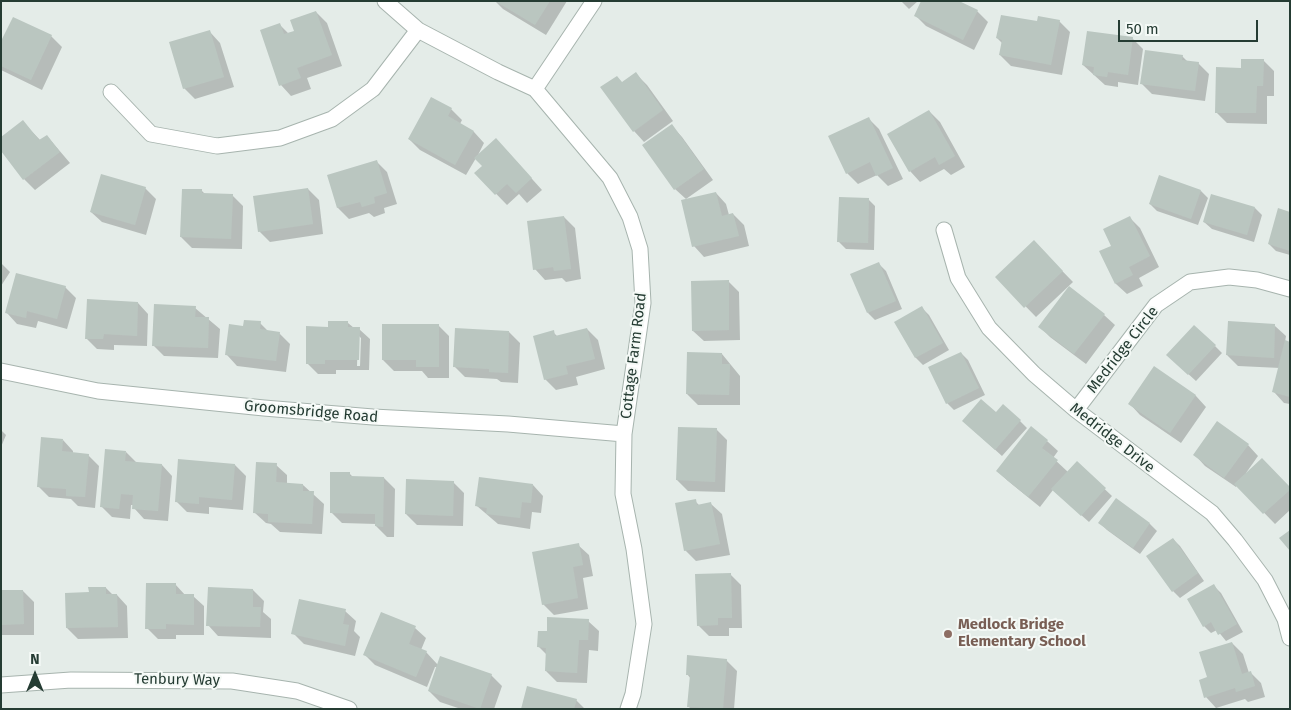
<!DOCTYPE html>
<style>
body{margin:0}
#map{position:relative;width:1291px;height:710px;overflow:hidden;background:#e4ece8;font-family:"Fira Sans",sans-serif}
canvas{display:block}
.frame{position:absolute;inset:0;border:2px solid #253c33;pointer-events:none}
.north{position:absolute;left:10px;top:650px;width:50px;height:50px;-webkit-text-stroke:4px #f4f9f6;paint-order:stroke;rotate:0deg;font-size:14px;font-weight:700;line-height:20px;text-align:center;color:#253c33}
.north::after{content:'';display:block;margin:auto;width:18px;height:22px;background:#253c33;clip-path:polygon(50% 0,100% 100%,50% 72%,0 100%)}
.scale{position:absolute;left:1118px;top:20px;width:140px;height:22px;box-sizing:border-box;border:2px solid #253c33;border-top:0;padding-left:6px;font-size:15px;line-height:18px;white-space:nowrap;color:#253c33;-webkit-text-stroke:4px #f4f9f6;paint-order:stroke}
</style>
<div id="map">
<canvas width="1291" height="710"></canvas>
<div class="frame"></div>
<div class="north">N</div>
<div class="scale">50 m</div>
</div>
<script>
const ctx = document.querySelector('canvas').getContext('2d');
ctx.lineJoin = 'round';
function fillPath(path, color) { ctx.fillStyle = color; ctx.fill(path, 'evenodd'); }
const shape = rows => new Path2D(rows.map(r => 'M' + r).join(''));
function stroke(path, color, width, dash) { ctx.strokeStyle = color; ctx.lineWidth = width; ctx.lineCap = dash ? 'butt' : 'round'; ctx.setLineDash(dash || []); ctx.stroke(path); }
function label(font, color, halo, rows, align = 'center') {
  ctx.font = font + ' "Fira Sans",sans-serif'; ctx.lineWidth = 4; ctx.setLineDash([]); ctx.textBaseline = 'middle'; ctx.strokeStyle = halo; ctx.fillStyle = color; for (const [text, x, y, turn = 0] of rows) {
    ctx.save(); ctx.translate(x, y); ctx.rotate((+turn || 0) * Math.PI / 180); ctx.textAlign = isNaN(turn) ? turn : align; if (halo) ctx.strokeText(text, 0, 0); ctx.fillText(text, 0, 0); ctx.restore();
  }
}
fillPath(shape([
 [495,1,567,1,546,35,503,9],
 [901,1,918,1,909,9],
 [977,11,988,22,974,50,926,26,915,15],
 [316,12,327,23,342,66,307,78,311,89,291,96,281,85,280,25,289,34,296,32],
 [1059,21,1070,32,1062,75,1011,66,1000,55,1002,43,997,38,1038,23],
 [210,32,220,43,234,87,195,99,184,88],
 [51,36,62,47,42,90,1,70,1,44],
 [1132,38,1143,49,1138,85,1118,82,1118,87,1105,85,1083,65],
 [1182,56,1188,62,1198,63,1209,74,1205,101,1152,94,1142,84],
 [1263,60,1274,71,1274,96,1267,96,1267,124,1227,123,1216,112,1242,69],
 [636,74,647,85,673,121,644,142,634,131,623,83],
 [432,98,451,109,462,120,460,124,474,132,484,143,478,155,506,150,542,190,527,203,519,194,507,205,476,173,483,166,476,158,466,175,420,150,409,139],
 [929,111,940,122,965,167,951,175,944,169,920,182,910,171],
 [868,118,879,129,903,179,888,186,877,175,858,184,847,173],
 [23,122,41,141,47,136,70,163,35,190,24,179,1,149],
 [672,126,682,137,713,180,686,199,675,189],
 [376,161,387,172,397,204,384,208,385,213,374,217,369,213,349,219,338,208,328,176],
 [145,188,156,199,146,235,102,222,91,212],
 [308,189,319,200,323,234,270,242,259,231],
 [201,190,205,194,232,195,243,206,242,249,192,248,181,237],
 [1201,191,1208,198,1198,225,1157,211,1150,204],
 [716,193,726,204,729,215,733,214,744,225,749,246,704,257,694,246],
 [868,199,875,206,874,250,846,249,839,242],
 [1255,208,1262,215,1254,242,1212,229,1204,222],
 [1290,213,1290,255,1276,251,1269,244],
 [564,217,575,228,581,279,566,282,562,278,545,280,535,269],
 [1130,218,1140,228,1159,267,1139,278,1143,286,1127,294,1116,284,1113,246],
 [1034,242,1073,282,1036,317,997,277],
 [1,263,10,272,1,286],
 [879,264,886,271,902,309,875,320,868,313],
 [728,281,739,292,740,340,704,341,693,331],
 [65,287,76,298,67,329,38,321,36,328,17,324,7,313],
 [138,303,148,314,147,346,114,345,114,350,97,349,86,338],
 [195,308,220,329,218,358,164,356,153,345],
 [922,308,929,315,949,350,923,365,916,358,896,323],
 [1104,315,1115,325,1086,364,1050,337,1040,327],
 [260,323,269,332,279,333,290,344,286,372,237,366,227,355,244,327],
 [348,323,354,328,359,329,370,339,369,370,336,370,336,374,318,374,307,363,329,328],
 [358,335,361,338,360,366,357,366],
 [438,325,449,336,449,378,428,378,422,371,394,371,383,360],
 [1275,326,1286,336,1285,342,1290,343,1290,404,1284,403,1274,392,1280,368,1238,366,1227,355],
 [587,329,598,340,605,369,576,377,578,385,556,390,545,379,553,332,558,337],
 [509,332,520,343,518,383,501,382,497,379,465,377,454,366],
 [1215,346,1222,353,1196,381,1175,362],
 [961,353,968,360,985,395,954,410,947,403],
 [722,354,740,376,740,405,698,405,687,394],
 [1154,368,1196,396,1206,407,1181,443,1140,415,1130,404],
 [996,414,1020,421,1027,428,1002,456,971,428],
 [716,429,727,440,725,492,688,491,677,480],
 [1,430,6,435,1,447],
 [63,440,73,451,73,453,88,455,99,466,95,508,78,506,71,499,49,497,38,486],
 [1047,441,1058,451,1053,458,1068,472,1077,463,1112,496,1089,522,1053,490,1040,507,1008,481,997,471],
 [1248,445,1258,456,1246,473,1290,488,1290,510,1275,524,1237,485,1236,487,1205,466,1195,455],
 [126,452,137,463,162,465,172,476,168,521,144,519,134,508,134,505,131,505,130,519,112,517,101,506],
 [235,465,246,476,243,510,209,507,209,514,187,512,176,501],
 [276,465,287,475,287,484,303,485,324,504,322,534,280,532,271,524,266,523,255,513],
 [349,473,354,478,384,478,395,489,394,537,387,537,376,526,376,524,342,523,331,512],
 [453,482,464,493,463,526,417,525,406,514],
 [533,485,543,496,541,513,532,512,530,529,498,524,477,506],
 [1116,500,1150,524,1157,531,1140,554,1107,530,1100,523],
 [695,501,700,506,711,504,722,514,730,555,696,561,685,550],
 [1173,539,1180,546,1204,581,1180,598,1173,591],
 [578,545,589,555,593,576,583,578,588,609,554,615,543,604],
 [730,574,741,585,742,628,729,628,729,636,709,636,698,625],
 [175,584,186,596,193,596,204,606,204,635,176,635,176,639,158,639,147,628],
 [1214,586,1221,593,1243,632,1226,641,1217,630,1211,633,1204,626],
 [106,588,113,595,117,595,127,606,128,638,78,639,67,628,90,593],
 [253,590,264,601,263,612,271,619,271,638,218,636,208,625],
 [1,591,23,591,34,602,34,635,1,635],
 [345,611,356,621,354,631,360,637,355,656,304,644,293,633],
 [381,614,415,628,426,638,421,650,426,652,438,665,491,675,502,686,494,709,461,709,440,702,429,691,437,667,435,667,427,687,375,665,364,654],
 [588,621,599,631,598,651,589,650,587,683,557,682,546,671,547,655,539,647,548,632],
 [1232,643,1243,654,1249,673,1250,672,1261,683,1265,697,1248,702,1245,699,1216,708,1206,697,1208,678],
 [726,660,737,671,734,709,691,709,689,707,691,679,687,674],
 [576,700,585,709,523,709]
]), '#0003');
fillPath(shape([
 [495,1,550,1,535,25],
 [921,1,959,1,978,10,963,40,914,16],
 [316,11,332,55,297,68,301,78,279,86,260,30,280,23,284,34,294,31,290,20],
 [1001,15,1037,21,1038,16,1060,20,1051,65,999,55,1002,40,996,38],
 [13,17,52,35,31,80,1,66,1,41],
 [210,30,224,77,183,89,169,42],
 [1087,31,1133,37,1128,75,1108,72,1107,77,1093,75,1094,67,1082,65],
 [1145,50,1183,55,1182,60,1199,62,1195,91,1140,84],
 [1241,59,1264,59,1263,86,1257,86,1256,113,1215,113,1216,67,1241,68],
 [636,72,663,110,633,132,600,87,617,76,622,82],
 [431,97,452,108,448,116,474,131,455,165,408,139],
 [929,110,955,156,939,165,935,157,909,172,887,134],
 [869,117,893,168,876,176,870,162,846,174,828,136],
 [23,120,39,140,47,135,60,152,23,180,1,151,1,137],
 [672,124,704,169,674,190,642,145],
 [496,138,532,178,516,193,507,184,495,195,474,173,482,166,474,158],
 [377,160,387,193,374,197,375,203,362,207,360,202,337,208,327,175],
 [101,174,146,187,135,225,90,212],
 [1159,175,1201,190,1191,219,1149,204],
 [308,188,313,224,258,232,253,196],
 [182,189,202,189,202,193,233,194,231,239,180,237],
 [716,192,722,216,733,213,739,236,692,247,681,200],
 [1211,194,1255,207,1247,235,1203,222],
 [839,197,869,198,868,243,837,242],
 [1278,208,1290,212,1290,251,1268,244],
 [564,216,571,269,554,271,553,267,533,270,527,221],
 [1130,216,1150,256,1129,267,1133,275,1115,284,1099,251,1111,246,1103,229],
 [1034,240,1063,271,1024,308,995,277],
 [879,262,896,301,867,313,850,274],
 [16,273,66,286,57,319,27,311,26,318,5,313],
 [729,280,729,330,692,331,691,281],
 [1069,286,1105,314,1074,354,1038,327],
 [87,299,138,302,137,336,104,334,103,339,85,339],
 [154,304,196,306,195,317,209,317,208,348,152,346],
 [922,306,943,343,915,358,894,322],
 [244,320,261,321,260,329,280,332,276,361,225,355,229,324,243,326],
 [328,321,348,321,348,327,360,327,359,360,325,360,325,364,306,364,306,326,328,327],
 [1228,321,1275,324,1274,358,1226,355],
 [382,324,439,324,439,367,416,367,416,360,382,360],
 [1194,325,1216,345,1188,375,1166,355],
 [455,328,509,331,508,373,489,372,489,369,453,367],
 [587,328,595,359,566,366,568,374,544,380,533,336,554,330,555,336],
 [1285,340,1290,342,1290,397,1272,392],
 [687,352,722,353,722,364,730,364,729,395,686,394],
 [961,352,979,388,946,404,928,367],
 [1154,366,1196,395,1170,433,1128,404],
 [981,399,996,412,1003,404,1021,420,995,450,962,421],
 [1217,421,1249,444,1224,478,1193,455],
 [1031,426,1048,440,1042,448,1058,460,1028,497,996,471],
 [678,427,717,428,715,482,676,480],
 [41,437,63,439,62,451,89,454,85,497,66,496,66,489,37,487],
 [105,449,126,451,125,461,162,464,158,511,132,509,133,495,121,494,119,509,100,507],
 [1262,458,1290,487,1290,490,1263,514,1234,484],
 [178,459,235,464,232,500,199,497,199,504,175,502],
 [1077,461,1106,488,1081,516,1051,489],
 [256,462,277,463,276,482,303,484,303,491,314,491,312,524,268,522,268,514,253,513],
 [330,472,350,472,350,476,384,477,383,527,375,526,375,514,330,513],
 [479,477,533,484,531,503,522,502,520,518,486,514,487,508,475,506],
 [406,479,454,481,453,516,405,514],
 [1116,498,1150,523,1133,548,1098,523],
 [696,499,697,505,711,502,720,544,684,551,675,503],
 [1290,530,1290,551,1279,538],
 [1173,538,1198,573,1172,592,1146,556],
 [579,543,583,565,573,567,578,598,542,605,532,552],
 [731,573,732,618,718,618,718,625,697,626,695,574],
 [146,583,176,583,176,594,194,594,194,625,166,624,166,629,145,629],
 [1214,584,1237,624,1218,635,1211,622,1203,627,1187,599],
 [88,587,106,587,106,594,117,594,118,627,66,628,65,593,89,592],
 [208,587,253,589,253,607,261,607,260,627,206,626],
 [1,590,23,590,24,624,1,625],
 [299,599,346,609,343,624,349,625,345,646,291,634],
 [381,612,416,626,409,644,427,651,416,677,363,655],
 [547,617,589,619,588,640,579,640,577,673,545,671,546,648,537,647,538,631,547,631],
 [1232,642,1242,674,1251,671,1255,686,1236,692,1235,688,1204,698,1199,680,1207,677,1199,652],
 [687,655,727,659,723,709,687,707,690,675,686,675],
 [440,656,492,674,480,709,428,691],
 [527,686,577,699,574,709,521,709]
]), '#bac6c0');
const street = shape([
 [385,1,418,30,498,72,535,89,610,178,630,217,640,249,643,303,624,434,623,494,634,549,644,624,633,694,628,709],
 [535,89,594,1],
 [111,92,151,134,217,146,280,138,332,119,373,89,418,30],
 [944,230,958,278,989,328,1034,374,1076,410,1212,513,1235,540,1265,580,1285,619,1290,638],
 [1,371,98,391,264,408,373,417,508,424,624,434],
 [1076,410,1156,305,1190,282,1229,277,1257,280,1290,289],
 [1,685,71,680,232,681,297,691,349,709]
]);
stroke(street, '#a7b4ae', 17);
stroke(street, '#fff', 15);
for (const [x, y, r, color] of [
 [948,634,5,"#8d6e63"]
]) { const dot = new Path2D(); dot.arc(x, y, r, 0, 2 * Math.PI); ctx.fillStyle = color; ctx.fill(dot); stroke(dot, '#f4f9f6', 2); }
label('15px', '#253c33', '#f4f9f6', [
 ["Medridge Circle",1123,350,-52],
 ["Cottage Farm Road",634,356,-83],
 ["Groomsbridge Road",311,412,5],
 ["Medridge Drive",1112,438,38],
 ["Tenbury Way",177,680,1]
]);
label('bold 15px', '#785e54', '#f4f9f6', [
 ["Medlock Bridge",958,625],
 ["Elementary School",958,642]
], 'left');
</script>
